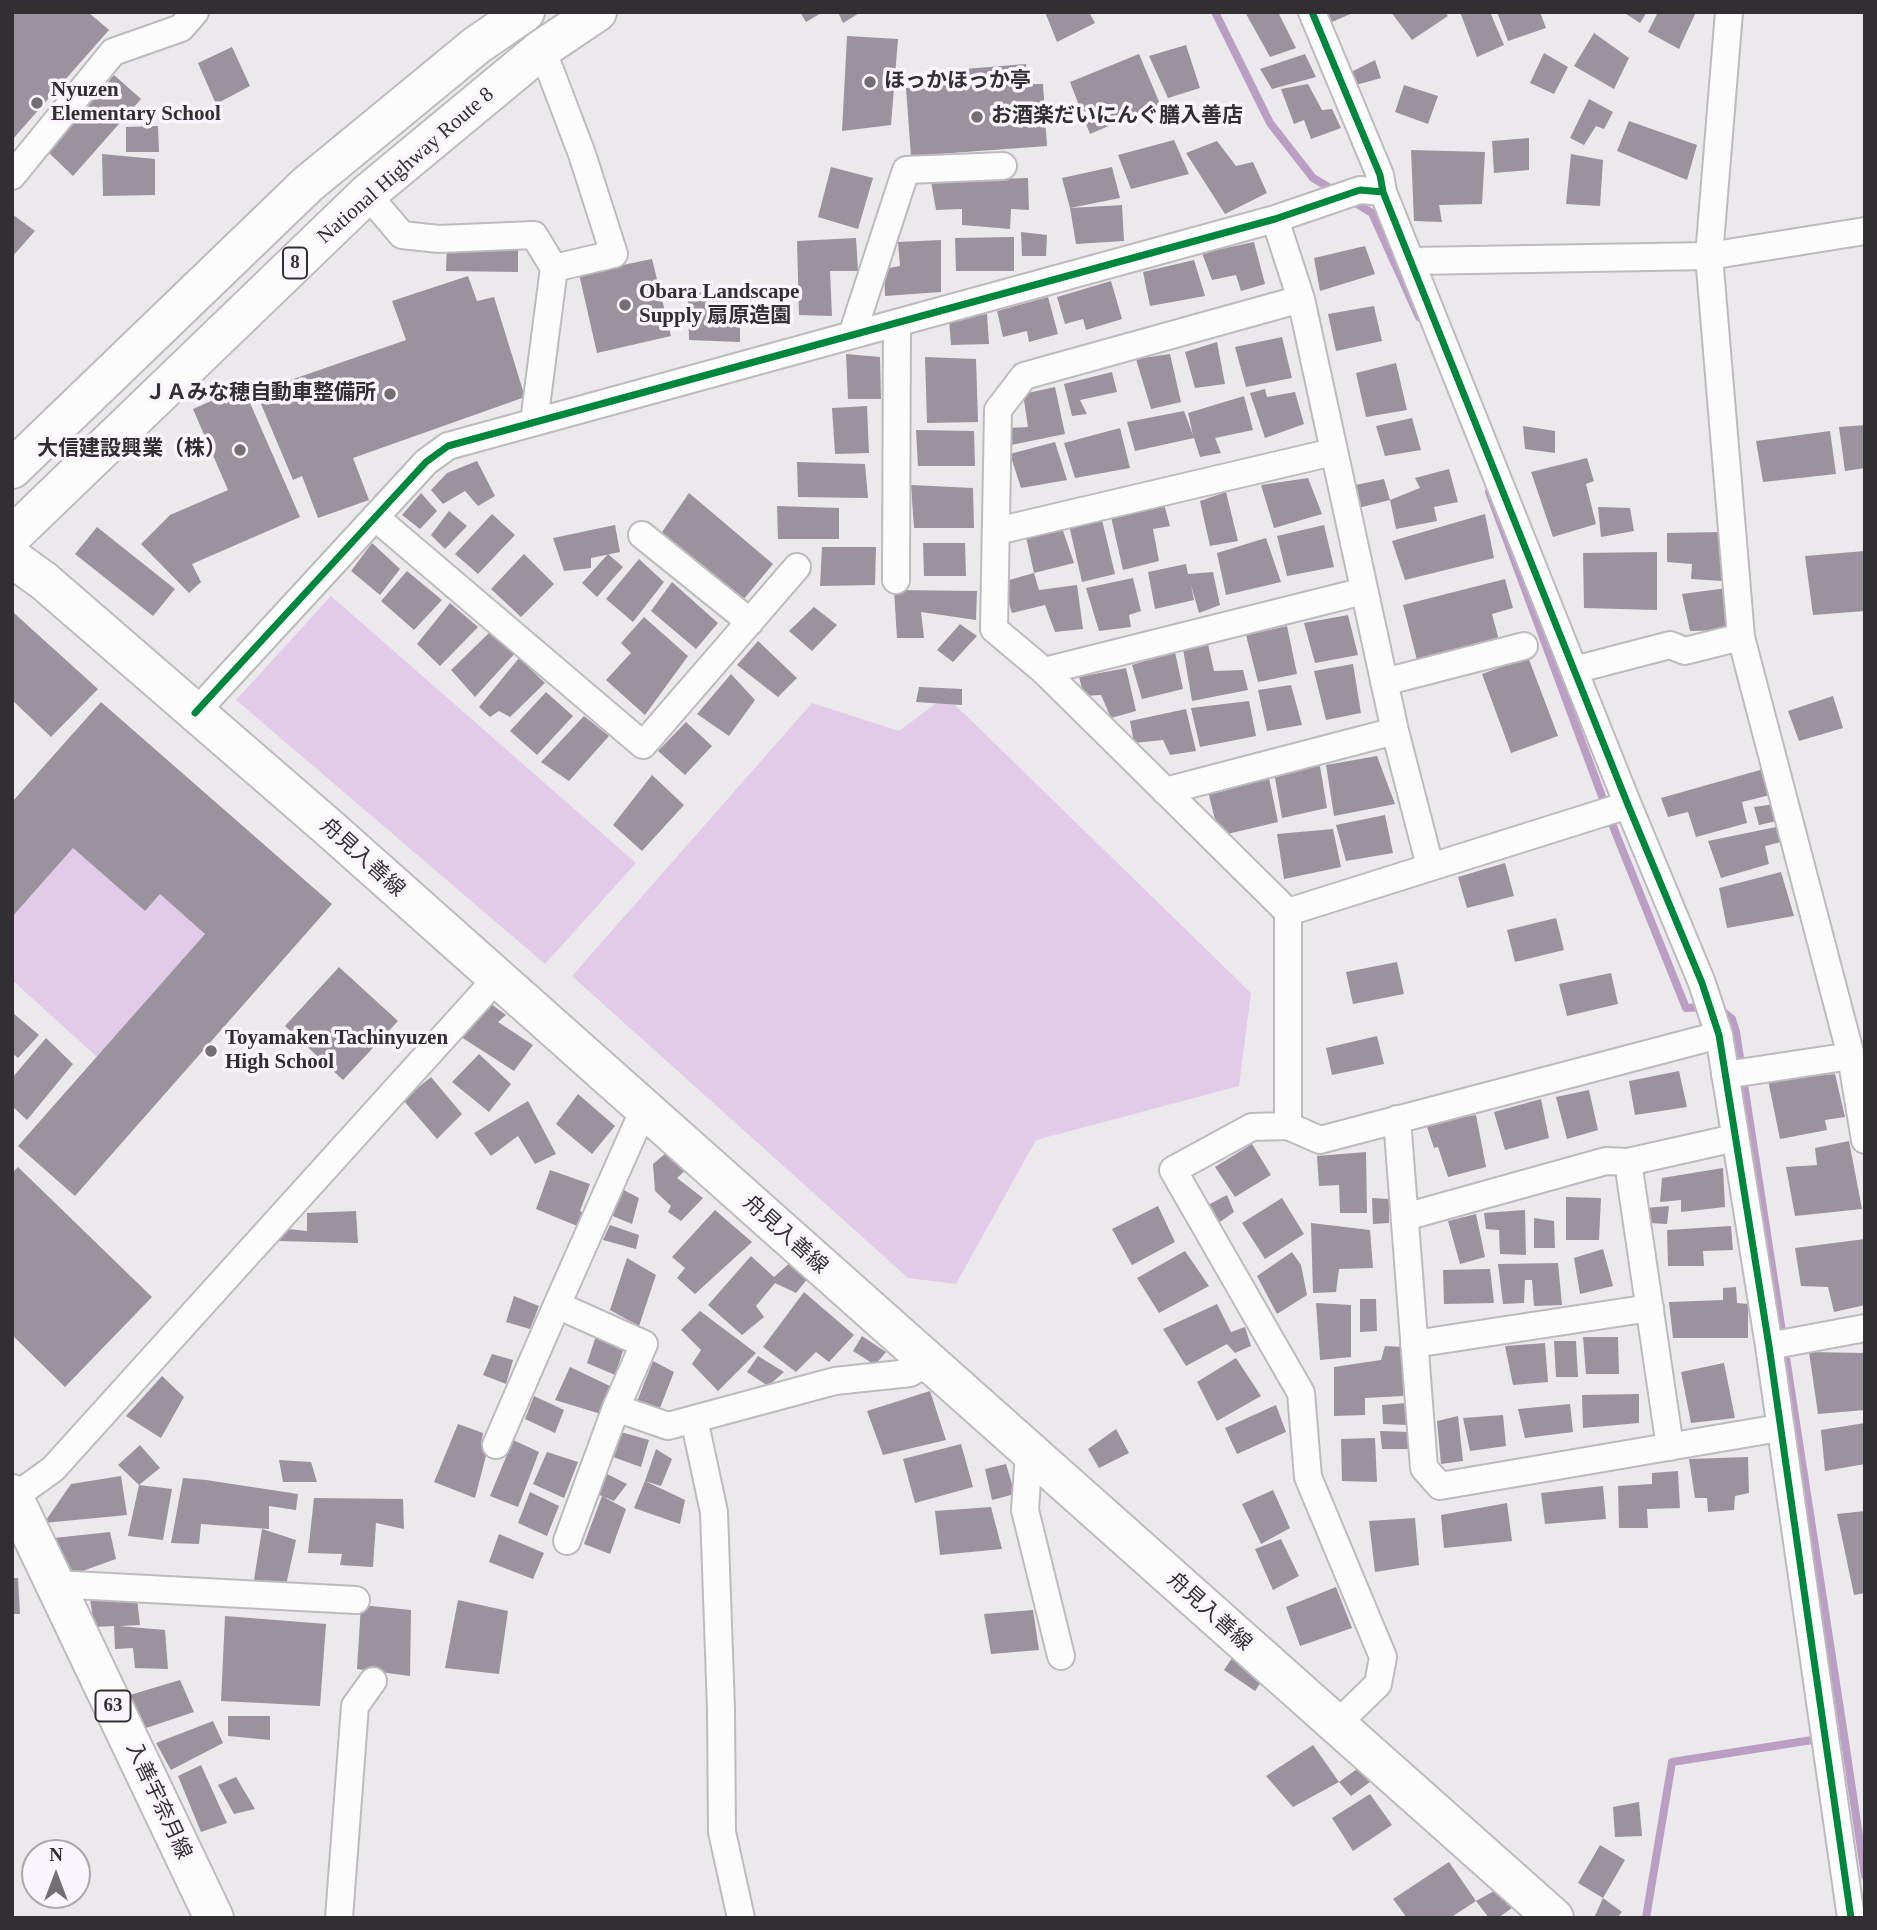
<!DOCTYPE html>
<meta charset="utf-8">
<style>
body{margin:0}
#map{position:relative;width:1877px;height:1930px;overflow:hidden;background:#ece9ed;font-family:"Times New Roman",serif}
canvas{display:block}
.frame{position:absolute;inset:0;border:14px solid #322f32;pointer-events:none}
.north{position:absolute;left:21px;top:1839px;width:70px;height:70px;box-sizing:border-box;background:#faf4fc;border:2px solid #aaa5ab;border-radius:50%;rotate:0deg;font-size:19px;font-weight:700;line-height:28px;text-align:center;color:#322f32}
.north::after{content:'';display:block;margin:auto;width:24px;height:32px;background:#737073;clip-path:polygon(50% 0,100% 100%,50% 72%,0 100%)}
</style>
<div id="map">
<canvas width="1877" height="1930"></canvas>
<div class="frame"></div>
<div class="north">N</div>
</div>
<script>
const ctx = document.querySelector('canvas').getContext('2d');
ctx.lineJoin = 'round';
function fillPath(path, color) { ctx.fillStyle = color; ctx.fill(path, 'evenodd'); }
const shape = rows => new Path2D(rows.map(r => 'M' + r).join(''));
function stroke(path, color, width, dash) { ctx.strokeStyle = color; ctx.lineWidth = width; ctx.lineCap = dash ? 'butt' : 'round'; ctx.setLineDash(dash || []); ctx.stroke(path); }
function label(font, color, halo, rows, align = 'center') {
  ctx.font = font + ' "Times New Roman","Noto Sans JP",serif'; ctx.lineWidth = 7; ctx.setLineDash([]); ctx.textBaseline = 'middle'; ctx.strokeStyle = halo; ctx.fillStyle = color; for (const [text, x, y, turn = 0] of rows) {
    ctx.save(); ctx.translate(x, y); ctx.rotate((+turn || 0) * Math.PI / 180); ctx.textAlign = isNaN(turn) ? turn : align; if (halo) ctx.strokeText(text, 0, 0); ctx.fillText(text, 0, 0); ctx.restore();
  }
}
fillPath(shape([
 [331,596,636,863,545,964,236,700],
 [946,696,1251,993,1239,1086,1036,1140,956,1284,908,1278,572,976,812,703,899,731],
 [73,848,145,911,160,894,205,934,97,1057,12,980,12,917]
]), '#e2cbe9');
stroke(shape([
 [1215,12,1270,123,1313,178,1335,191],
 [1349,199,1372,213,1419,317],
 [1489,492,1616,834,1686,1008,1705,1007],
 [1844,1735,1865,1876],
 [1646,1918,1672,1762,1844,1735,1736,1032,1732,1019,1718,1008]
]), '#ba9ec3', 8);
fillPath(shape([
 [12,12,88,12,109,30,12,140],
 [800,12,823,12,806,22],
 [838,12,861,12,843,23],
 [1045,12,1089,12,1095,23,1057,42],
 [1245,12,1278,12,1296,48,1270,57],
 [1328,12,1355,12,1332,22],
 [1391,12,1445,12,1448,16,1412,40],
 [1460,12,1490,12,1504,45,1477,57],
 [1497,12,1540,12,1546,28,1508,41],
 [1623,12,1647,12,1640,23],
 [1658,12,1696,12,1679,49,1648,32],
 [1594,33,1629,58,1614,89,1574,66],
 [847,36,898,39,891,125,842,131],
 [1186,45,1200,88,1168,98,1149,56],
 [232,47,250,86,216,104,198,63],
 [1544,53,1568,67,1554,94,1530,83],
 [1139,54,1160,104,1090,134,1070,82],
 [1305,54,1316,77,1272,89,1260,69],
 [1375,60,1381,78,1356,85,1351,72],
 [1026,64,1028,84,1043,84,1047,146,911,156,906,88,965,84,964,69],
 [114,75,141,99,73,176,49,153],
 [1308,84,1322,110,1332,109,1341,128,1311,139,1304,120,1294,124,1281,89],
 [1404,85,1438,96,1428,124,1395,112],
 [1589,99,1613,112,1604,129,1596,126,1584,145,1570,138],
 [1629,121,1697,145,1687,180,1617,151],
 [158,126,159,152,126,152,126,127],
 [1529,138,1529,170,1494,173,1492,141],
 [1174,140,1189,174,1131,189,1118,155],
 [1217,141,1236,166,1253,162,1267,193,1225,214,1186,153],
 [1411,150,1485,152,1482,204,1439,205,1442,222,1414,221],
 [102,154,155,159,155,195,103,196],
 [1571,154,1603,160,1600,206,1566,204],
 [831,167,873,178,858,229,818,217],
 [1112,167,1120,198,1070,208,1062,178],
 [1028,178,1029,210,1011,209,1010,229,962,225,962,209,936,210,931,181],
 [1122,205,1124,241,1076,244,1070,208],
 [12,214,35,231,12,257],
 [1021,232,1047,235,1046,256,1022,256],
 [1014,237,1014,271,956,271,955,238],
 [856,238,858,271,830,271,832,316,799,315,797,241],
 [941,240,941,292,885,296,884,269,900,266,898,242],
 [1254,242,1265,284,1241,291,1236,275,1212,280,1202,253],
 [447,244,518,246,518,272,446,271],
 [1365,246,1375,274,1320,291,1314,258],
 [652,259,671,336,597,353,579,274],
 [1194,260,1205,296,1150,306,1143,272],
 [468,276,477,301,494,297,525,397,353,458,369,500,318,518,302,476,293,480,256,392,406,340,392,301],
 [1111,281,1122,319,1086,330,1083,319,1065,324,1057,297],
 [688,292,740,294,740,342,689,340],
 [1048,297,1058,334,1029,342,1027,331,1003,337,997,311],
 [1374,306,1382,341,1336,351,1328,314],
 [987,314,989,344,951,345,949,319],
 [1282,337,1292,378,1246,387,1235,347],
 [1217,342,1225,384,1195,388,1185,352],
 [846,354,880,357,881,399,848,399],
 [1170,354,1181,402,1151,409,1136,359],
 [925,357,976,359,978,422,927,423],
 [1396,363,1407,410,1366,417,1356,373],
 [1112,372,1117,392,1080,400,1087,414,1072,416,1064,384],
 [243,387,300,517,192,564,201,582,189,593,141,544,170,515,228,490,193,409],
 [1055,387,1065,434,1011,445,1008,428,1028,427,1023,394],
 [1265,389,1267,397,1295,392,1304,424,1265,438,1250,393],
 [1244,396,1253,430,1215,438,1221,453,1200,457,1194,438,1135,451,1127,422,1184,411,1193,435,1188,413],
 [867,406,869,453,835,454,832,408],
 [1412,418,1421,450,1385,456,1376,426],
 [1865,425,1865,468,1845,471,1839,427],
 [1523,426,1555,431,1555,453,1525,449],
 [1120,428,1130,468,1075,478,1064,443],
 [916,430,974,431,975,466,918,466],
 [1830,431,1836,474,1763,482,1756,441],
 [1055,442,1067,480,1021,488,1010,454],
 [1587,458,1594,481,1586,484,1596,524,1553,537,1531,472],
 [477,461,495,496,478,506,465,491,443,504,431,490,447,473],
 [797,462,865,464,868,498,798,497],
 [1449,469,1458,502,1434,507,1437,521,1396,529,1390,500,1420,488,1415,478],
 [1308,478,1322,514,1274,528,1261,485],
 [1384,479,1390,500,1358,508,1351,486],
 [911,485,973,488,974,528,914,528],
 [1226,492,1238,541,1210,546,1200,501],
 [421,493,437,511,420,529,402,515],
 [689,493,773,564,743,600,660,535],
 [1164,504,1170,526,1153,529,1159,561,1123,570,1111,517],
 [777,506,839,508,839,539,778,539],
 [1598,507,1630,508,1634,531,1601,537],
 [449,511,467,526,445,549,431,535],
 [492,514,515,535,478,574,455,554],
 [1485,514,1494,558,1405,580,1392,541],
 [1102,520,1115,574,1082,582,1069,525],
 [615,525,620,552,591,558,591,568,564,571,553,538],
 [1061,525,1074,563,1034,573,1026,537],
 [1324,525,1334,567,1287,576,1277,536],
 [97,527,175,589,153,616,75,554],
 [1723,532,1723,581,1691,579,1692,564,1667,562,1667,533],
 [1266,538,1281,582,1226,595,1217,553],
 [372,543,400,569,380,595,351,571],
 [923,543,965,543,966,576,924,576],
 [822,547,876,547,875,585,820,586],
 [1865,551,1865,611,1813,615,1805,556],
 [1657,552,1657,610,1584,608,1583,553],
 [524,554,554,584,521,617,491,589],
 [608,554,623,567,597,597,582,583],
 [639,559,664,582,633,622,606,599],
 [1186,564,1188,574,1213,572,1220,605,1199,613,1191,585,1194,600,1155,609,1148,572],
 [407,571,442,600,414,630,381,601],
 [1034,573,1039,590,1077,585,1083,629,1055,632,1045,605,1012,613,1002,582],
 [1133,578,1141,611,1129,615,1131,627,1099,631,1086,588],
 [1505,579,1513,608,1492,614,1500,644,1418,664,1403,605],
 [672,582,718,623,696,649,651,611],
 [1727,588,1731,630,1690,631,1682,594],
 [894,590,977,591,976,620,921,612,924,638,897,638],
 [450,603,478,627,440,666,417,644],
 [814,607,837,625,812,651,789,631],
 [14,613,98,689,51,737,12,700],
 [1348,615,1358,655,1315,663,1304,623],
 [644,617,688,656,645,715,606,680,631,653,621,643],
 [960,624,977,636,953,662,937,650],
 [1287,626,1297,674,1258,682,1246,635],
 [491,631,517,651,475,697,451,670],
 [758,641,797,678,778,697,737,665],
 [1208,644,1214,671,1243,670,1248,690,1192,701,1183,649],
 [1175,652,1183,689,1142,699,1132,665],
 [1528,657,1558,736,1511,753,1482,674],
 [519,658,545,683,510,717,499,711,490,717,479,707],
 [1353,664,1361,713,1326,720,1314,671],
 [1126,668,1136,711,1111,718,1101,695,1084,696,1079,677],
 [731,674,755,700,729,736,697,714],
 [1291,685,1302,725,1267,731,1258,690],
 [919,687,962,689,962,705,916,702],
 [546,692,573,716,537,755,510,731],
 [1833,696,1843,728,1799,741,1788,711],
 [1249,701,1256,736,1200,747,1191,708],
 [101,702,332,904,75,1196,18,1146,205,934,160,894,145,911,73,848,12,917,12,802],
 [1186,709,1196,751,1170,755,1163,740,1134,743,1130,721],
 [584,716,609,736,569,781,541,762],
 [686,722,712,746,685,775,658,751],
 [1377,756,1395,804,1334,816,1326,765],
 [1320,766,1327,808,1282,818,1274,772],
 [1767,768,1774,794,1742,802,1747,823,1696,837,1688,812,1668,817,1661,798],
 [1268,773,1278,822,1219,836,1207,787],
 [652,775,684,805,642,851,613,825],
 [1775,804,1781,820,1759,825,1754,807],
 [1385,815,1393,853,1346,861,1336,825],
 [1781,826,1785,841,1765,846,1769,864,1721,878,1708,841],
 [1333,829,1341,867,1284,879,1277,834],
 [1505,863,1514,896,1467,908,1458,877],
 [1781,872,1794,916,1727,928,1719,888],
 [1556,918,1564,950,1515,962,1507,930],
 [1397,962,1404,994,1353,1004,1346,972],
 [339,967,398,1021,343,1080,285,1026],
 [1611,973,1618,1004,1567,1016,1559,984],
 [487,1001,506,1015,498,1022,533,1045,514,1071,458,1035],
 [12,1012,39,1035,18,1058,12,1053],
 [1377,1036,1384,1064,1332,1075,1326,1048],
 [46,1038,73,1064,27,1120,12,1106,12,1078],
 [479,1054,511,1084,489,1112,452,1082],
 [1679,1071,1687,1107,1635,1115,1629,1081],
 [1835,1074,1845,1117,1825,1120,1827,1130,1780,1139,1768,1080],
 [431,1077,462,1114,437,1139,403,1100],
 [1589,1090,1598,1130,1567,1139,1556,1097],
 [578,1094,615,1126,592,1154,556,1124],
 [1541,1099,1549,1138,1505,1150,1494,1112],
 [528,1101,556,1154,535,1164,518,1136,491,1156,474,1133],
 [1476,1115,1486,1167,1448,1177,1438,1147,1434,1148,1426,1124],
 [1849,1141,1862,1209,1795,1216,1786,1167,1817,1165,1815,1148],
 [1252,1144,1271,1175,1235,1197,1215,1167],
 [1366,1152,1367,1213,1340,1213,1339,1185,1319,1186,1317,1156],
 [666,1153,687,1169,677,1178,703,1198,681,1221,668,1212,671,1206,655,1191,653,1164],
 [18,1167,152,1297,65,1387,12,1335,12,1173],
 [1723,1168,1725,1207,1681,1212,1681,1200,1660,1202,1662,1178],
 [550,1170,590,1184,580,1211,588,1215,582,1228,536,1209],
 [618,1187,639,1198,632,1224,608,1214],
 [1227,1195,1234,1212,1220,1222,1208,1205],
 [1566,1197,1601,1198,1599,1240,1566,1240],
 [1282,1198,1304,1234,1265,1259,1242,1223],
 [1372,1198,1389,1199,1389,1223,1373,1224],
 [1158,1206,1175,1242,1132,1265,1112,1229],
 [1669,1206,1667,1224,1649,1223,1646,1208],
 [715,1210,752,1242,695,1294,677,1278,685,1268,672,1257],
 [1525,1210,1526,1255,1500,1254,1499,1230,1486,1229,1484,1213],
 [356,1211,358,1243,278,1241,278,1228,307,1231,307,1213],
 [1476,1214,1485,1257,1460,1264,1448,1221],
 [1534,1218,1554,1221,1555,1248,1534,1248],
 [1311,1223,1370,1230,1373,1268,1339,1269,1336,1292,1313,1293],
 [610,1225,639,1235,636,1249,603,1240],
 [1731,1226,1733,1250,1703,1251,1704,1266,1668,1266,1667,1230],
 [1865,1239,1865,1305,1834,1312,1828,1287,1801,1286,1795,1248],
 [1603,1249,1613,1286,1580,1294,1574,1258],
 [1185,1251,1209,1286,1159,1313,1137,1278],
 [1292,1252,1301,1265,1307,1295,1277,1314,1257,1276],
 [751,1256,774,1277,792,1261,809,1277,796,1293,775,1283,756,1306,764,1317,742,1335,708,1305],
 [627,1258,656,1275,639,1326,610,1310],
 [1558,1263,1562,1305,1534,1306,1532,1280,1525,1280,1524,1303,1503,1304,1498,1264],
 [1490,1269,1494,1303,1444,1304,1443,1270],
 [1736,1287,1737,1303,1748,1304,1748,1338,1673,1338,1669,1302,1723,1300,1723,1288],
 [804,1292,854,1335,829,1362,816,1352,796,1372,763,1347],
 [514,1296,539,1306,530,1329,506,1322],
 [1360,1299,1376,1299,1377,1331,1360,1332],
 [1316,1303,1351,1305,1351,1357,1320,1360],
 [1217,1304,1231,1332,1245,1327,1251,1346,1235,1353,1227,1344,1186,1366,1163,1329],
 [700,1311,756,1353,718,1391,692,1364,701,1350,681,1330],
 [597,1333,625,1345,615,1375,587,1363],
 [862,1336,886,1352,875,1365,853,1351],
 [1583,1337,1618,1337,1619,1374,1586,1374],
 [1554,1341,1576,1341,1578,1377,1556,1377],
 [1545,1343,1548,1382,1513,1385,1505,1346],
 [1385,1346,1403,1347,1403,1396,1365,1398,1365,1415,1334,1416,1334,1367,1381,1360],
 [1809,1352,1865,1353,1865,1410,1818,1414],
 [492,1354,513,1360,506,1384,483,1375],
 [758,1356,784,1372,768,1386,747,1372],
 [1236,1358,1261,1396,1217,1421,1197,1382],
 [653,1361,674,1372,658,1413,636,1404],
 [1724,1363,1735,1418,1691,1423,1681,1372],
 [570,1367,610,1386,601,1414,555,1400],
 [162,1376,184,1397,161,1438,126,1416],
 [930,1391,946,1440,883,1455,867,1411],
 [1639,1394,1639,1423,1583,1428,1582,1395],
 [534,1396,564,1410,555,1433,525,1419],
 [1407,1403,1407,1425,1383,1424,1382,1405],
 [1570,1404,1573,1432,1525,1438,1518,1409],
 [1276,1405,1286,1432,1237,1454,1225,1428],
 [1503,1415,1506,1446,1470,1451,1463,1418],
 [1458,1416,1463,1461,1441,1464,1437,1421],
 [1865,1423,1865,1464,1825,1471,1821,1430],
 [458,1424,483,1433,481,1444,488,1448,475,1498,434,1482],
 [1116,1429,1129,1453,1099,1468,1088,1449],
 [1380,1431,1409,1432,1411,1449,1382,1449],
 [621,1432,649,1440,641,1467,613,1457],
 [1375,1438,1377,1482,1342,1481,1341,1439],
 [513,1440,539,1452,518,1507,490,1496],
 [961,1444,973,1487,915,1503,903,1459],
 [140,1445,160,1468,139,1485,118,1465],
 [656,1449,672,1459,661,1486,645,1481],
 [547,1452,578,1462,564,1498,533,1484],
 [1748,1457,1749,1493,1735,1496,1734,1510,1708,1512,1707,1498,1695,1498,1689,1459],
 [279,1460,311,1462,317,1482,283,1482],
 [1006,1464,1015,1494,992,1500,985,1469],
 [1678,1471,1680,1508,1647,1509,1648,1528,1619,1528,1618,1486,1652,1484,1652,1473],
 [607,1474,627,1484,614,1501,597,1494],
 [121,1476,127,1515,44,1523,71,1484],
 [183,1478,206,1480,298,1494,296,1510,269,1506,269,1529,201,1524,199,1544,171,1543],
 [645,1481,685,1500,680,1524,634,1508],
 [139,1485,172,1489,163,1540,128,1536],
 [1603,1486,1606,1519,1545,1524,1541,1493],
 [1273,1490,1290,1528,1261,1544,1242,1504],
 [530,1492,559,1506,547,1536,518,1523],
 [602,1496,626,1509,610,1554,584,1544],
 [314,1498,403,1499,404,1529,376,1523,373,1567,340,1565,342,1554,308,1553],
 [1507,1503,1512,1541,1444,1548,1441,1515],
 [991,1507,1002,1549,940,1555,935,1511],
 [1865,1511,1865,1593,1854,1595,1837,1514],
 [1415,1518,1419,1565,1375,1572,1369,1521],
 [262,1529,296,1540,286,1585,254,1580],
 [110,1532,116,1559,74,1574,54,1538],
 [499,1534,544,1553,533,1579,489,1562],
 [1281,1539,1299,1576,1273,1590,1255,1549],
 [12,1578,18,1578,20,1614,12,1614],
 [1336,1587,1352,1628,1300,1646,1286,1607],
 [90,1598,137,1599,140,1625,119,1626,165,1630,168,1669,135,1668,133,1648,115,1649,114,1626,94,1627],
 [458,1600,508,1611,499,1674,445,1668],
 [361,1605,411,1610,410,1676,357,1669],
 [1033,1610,1039,1650,991,1654,984,1614],
 [225,1616,326,1624,320,1706,221,1701],
 [1234,1655,1263,1679,1255,1691,1224,1670],
 [180,1680,194,1712,143,1729,130,1695],
 [228,1716,270,1716,270,1740,228,1736],
 [213,1721,223,1743,171,1770,156,1743],
 [1313,1745,1339,1782,1293,1807,1266,1776],
 [201,1765,227,1823,201,1832,178,1776],
 [1357,1769,1370,1782,1351,1796,1339,1782],
 [236,1777,255,1809,234,1814,218,1785],
 [1370,1794,1392,1825,1353,1851,1332,1818],
 [1639,1802,1642,1836,1615,1837,1613,1807],
 [1600,1845,1625,1860,1603,1898,1578,1883],
 [1449,1862,1476,1901,1450,1918,1407,1918,1393,1899],
 [1496,1890,1512,1908,1498,1918,1489,1918,1476,1901],
 [1603,1898,1622,1912,1617,1918,1594,1918]
]), '#9a929d');
const street = shape([
 [1312,12,1380,175,1383,192,1628,805,1702,983,1719,1035,1769,1346,1851,1918],
 [1729,12,1709,256,1741,637,1851,1056,1865,1140],
 [12,176,113,52,181,28,195,12],
 [367,194,402,235,439,239,534,235,554,268],
 [1275,219,1301,299,1395,731,1430,866],
 [1412,261,1709,256,1865,231],
 [1301,299,1024,376,998,410,994,629,1044,671,1288,912,1628,805],
 [852,335,906,170,1003,166],
 [534,422,554,268,614,254,582,154,542,49],
 [375,517,643,745,797,567],
 [997,531,1333,452],
 [642,535,750,622],
 [896,580,897,323],
 [1574,670,1670,645,1685,651,1741,637],
 [1044,671,1364,591],
 [1384,682,1524,646],
 [195,713,426,462,448,446,1275,219,1360,190,1383,192],
 [1165,791,1395,731],
 [1288,912,1288,1126,1320,1140,1719,1035],
 [1725,1075,1851,1056],
 [644,1109,557,1305,644,1344,616,1408,668,1426,835,1381,910,1373,929,1362],
 [1397,1119,1424,1468,1440,1486,1779,1428],
 [1288,1126,1252,1127,1173,1170,1301,1393,1308,1477,1383,1657,1378,1684,1336,1725],
 [1628,1162,1735,1138],
 [1405,1217,1606,1161,1628,1162,1670,1447],
 [1414,1344,1650,1308],
 [1769,1346,1865,1328],
 [694,1419,714,1512,721,1709,722,1832,741,1918],
 [496,1445,557,1305],
 [1029,1452,1025,1510,1061,1656],
 [14,1497,53,1469,497,978],
 [567,1541,616,1408],
 [54,1584,356,1600],
 [339,1918,355,1706,373,1681]
]);
const secondary = shape([
 [12,558,44,581,328,827,1554,1918]
]);
const primary = shape([
 [12,1494,214,1918]
]);
const highway = shape([
 [12,469,308,184,477,45,525,12],
 [12,536,367,194,542,49,597,12]
]);
stroke(street, '#bdbbbe', 30);
stroke(secondary, '#bdbbbe', 42);
stroke(primary, '#bdbbbe', 42);
stroke(highway, '#bdbbbe', 42);
stroke(street, '#fcfcfc', 26);
stroke(secondary, '#fcfcfc', 38);
stroke(primary, '#fcfcfc', 38);
stroke(highway, '#fcfcfc', 38);
stroke(shape([
 [1312,12,1380,175,1383,192,1628,805,1702,983,1719,1035,1769,1346,1851,1918],
 [195,713,426,462,448,446,1275,219,1360,190,1383,192]
]), '#00873e', 7);
for (const [x, y, r, color] of [
 [870,82,7,"#737073"],
 [37,103,7,"#737073"],
 [977,117,7,"#737073"],
 [625,305,7,"#737073"],
 [390,394,7,"#737073"],
 [240,450,7,"#737073"],
 [211,1051,7,"#737073"]
]) { const dot = new Path2D(); dot.arc(x, y, r, 0, 2 * Math.PI); ctx.fillStyle = color; ctx.fill(dot); stroke(dot, '#faf4fc', 2.5); }
for (const [x, y, w] of [
 [295,263,24],
 [113,1706,35]
]) { const box = new Path2D(); box.roundRect(x - w / 2, y - 15.5, w, 31, 5); ctx.fillStyle = '#faf4fc'; ctx.fill(box); stroke(box, '#322f32', 2); }
label('bold 19px', '#322f32', null, [
 ["8",295,263],
 ["63",113,1706]
]);
label('bold 21px', '#322f32', '#faf4fc', [
 ["ほっかほっか亭",884,82],
 ["Nyuzen",51,91],
 ["Elementary School",51,115],
 ["お酒楽だいにんぐ膳入善店",991,117],
 ["Obara Landscape",639,293],
 ["Supply 扇原造園",639,317],
 ["ＪＡみな穂自動車整備所",376,394,"right"],
 ["大信建設興業（株）",226,450,"right"],
 ["Toyamaken Tachinyuzen",225,1039],
 ["High School",225,1063]
], 'left');
label('21px', '#322f32', '#faf4fc', [
 ["National Highway Route 8",406,166,-41],
 ["舟見入善線",362,858,42],
 ["舟見入善線",785,1235,42],
 ["舟見入善線",1209,1612,42],
 ["入善宇奈月線",158,1801,65]
]);
</script>
